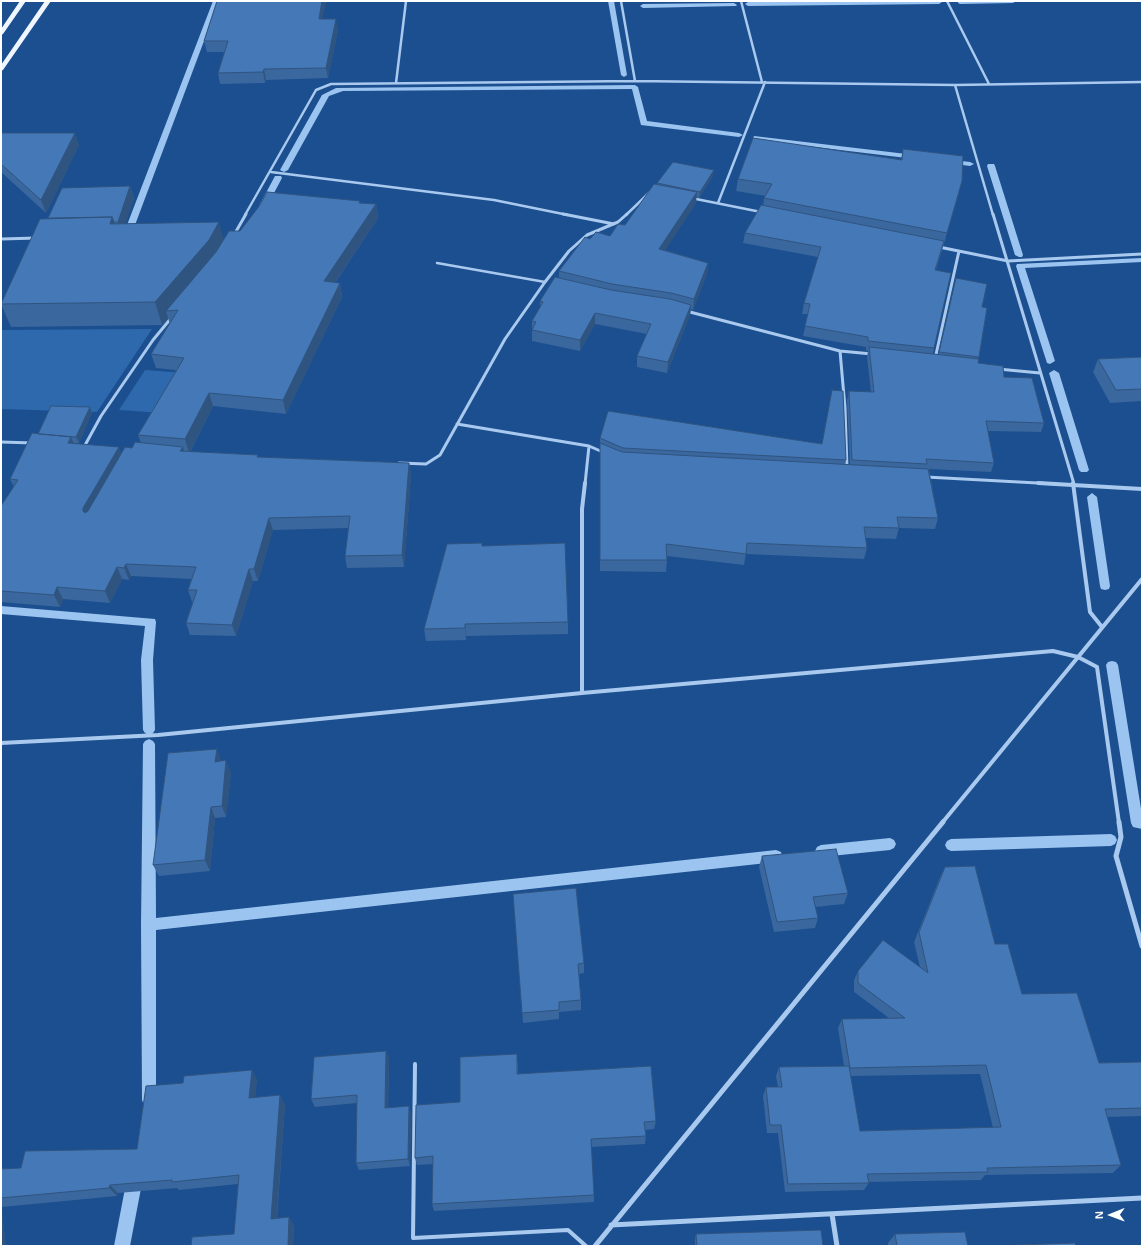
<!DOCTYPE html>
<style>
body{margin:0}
#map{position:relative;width:1143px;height:1247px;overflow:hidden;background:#1b4f8f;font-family:Arial,sans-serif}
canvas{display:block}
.frame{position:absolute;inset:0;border:2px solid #fff;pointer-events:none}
.north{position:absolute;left:1091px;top:1195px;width:40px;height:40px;-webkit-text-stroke:3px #1b4f8f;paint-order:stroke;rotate:269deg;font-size:11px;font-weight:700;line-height:16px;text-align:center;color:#fff}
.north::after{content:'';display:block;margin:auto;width:14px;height:18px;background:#fff;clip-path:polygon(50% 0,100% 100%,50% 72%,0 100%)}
</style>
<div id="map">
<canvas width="1143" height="1247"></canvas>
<div class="frame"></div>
<div class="north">N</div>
</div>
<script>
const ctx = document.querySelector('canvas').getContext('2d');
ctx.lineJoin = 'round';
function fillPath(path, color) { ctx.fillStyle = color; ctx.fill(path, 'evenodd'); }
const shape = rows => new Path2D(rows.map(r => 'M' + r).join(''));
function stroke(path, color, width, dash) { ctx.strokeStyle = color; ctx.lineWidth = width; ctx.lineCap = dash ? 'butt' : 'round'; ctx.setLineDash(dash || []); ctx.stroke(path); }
fillPath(shape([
 [152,329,97,412,1,409,1,330],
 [145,370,184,373,162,413,119,410]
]), '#2e69ad');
fillPath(shape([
 [213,1,219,1,135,225,131,227,128,227,127,225,213,1],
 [608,1,614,1,627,75,624,77,621,75,608,1],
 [853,1,942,2,939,4,748,6,745,4,748,2,853,1],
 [958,1,1016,1,1013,3,960,4,958,3,958,1],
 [734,3,737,5,736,6,643,8,640,6,643,4,734,3],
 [635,85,638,87,647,121,739,133,743,135,739,137,641,125,632,89,343,91,329,96,288,170,284,172,280,170,322,95,336,88,635,85],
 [754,136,915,155,919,157,915,159,757,140,753,138,754,136],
 [945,159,970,162,974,164,970,166,948,163,944,161,945,159],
 [988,164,994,164,995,166,1023,255,1022,257,1019,257,1015,255,987,166,988,164],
 [275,176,281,176,282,178,266,208,260,208,259,206,275,176],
 [1142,258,1142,262,1025,268,1055,361,1050,364,1047,363,1016,266,1017,264,1142,258],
 [1054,370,1059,373,1089,470,1087,472,1081,472,1079,470,1049,373,1054,370],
 [1092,493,1097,497,1110,586,1109,589,1105,590,1101,589,1100,586,1087,497,1092,493],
 [1,606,155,619,156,622,153,660,155,730,153,733,149,735,145,733,143,730,141,660,145,626,1,614,1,606],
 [1112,661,1116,662,1118,665,1142,815,1142,829,1133,827,1131,823,1106,665,1108,662,1112,661],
 [149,739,153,741,155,744,156,918,776,850,781,852,782,856,781,860,776,862,156,930,156,1100,154,1105,149,1107,144,1105,142,1100,141,925,143,744,145,741,149,739],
 [1111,834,1115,836,1117,840,1115,844,1111,846,951,851,947,849,945,845,947,841,951,839,1111,834],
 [890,838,894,840,896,844,894,848,890,850,821,857,817,855,815,851,817,847,821,845,890,838],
 [135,1170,140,1173,143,1178,130,1246,114,1246,127,1178,130,1173,135,1170]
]), '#9cc4f0');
stroke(shape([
 [437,263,545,282]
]), '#a9c9ee', 2.5);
stroke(shape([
 [415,1064,413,1238,568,1230,586,1246]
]), '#a9c9ee', 4);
stroke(shape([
 [621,1,635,81],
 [741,1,762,82],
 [947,1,989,84],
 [396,83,406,1],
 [955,85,993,215],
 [271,172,494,200,568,215],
 [691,198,761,212],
 [718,203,765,82],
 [245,215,316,90,331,84,635,81,955,85,1142,82],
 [626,215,651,191]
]), '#a9c9ee', 2.5);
stroke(shape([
 [563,214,614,224],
 [993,214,1074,484],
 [234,235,246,214],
 [1,239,37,238],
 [939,247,1008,261,1142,254],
 [686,311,840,351,872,354],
 [840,351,845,408,847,468],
 [935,359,959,251],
 [998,369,1040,373],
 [457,424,589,446,605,453],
 [1,442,33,443],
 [84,447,101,416,153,340,172,317],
 [399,463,426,464,440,455,505,339,545,282,569,251,587,235,618,222,627,214],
 [926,477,1056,484],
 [585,484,589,446]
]), '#a9c9ee', 3);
stroke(shape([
 [1038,483,1142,489],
 [1073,483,1090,612,1102,627],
 [582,693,582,509,585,483],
 [1,743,158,735,582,693,1053,651,1078,657,1097,667,1119,823],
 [942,823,1142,579]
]), '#a9c9ee', 4);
stroke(shape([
 [1119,822,1121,837,1116,856,1142,946],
 [832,1214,837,1246],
 [611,1225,1142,1198],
 [595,1246,943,822]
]), '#a9c9ee', 5);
fillPath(shape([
 [20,1,26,1,3,34,1,35,1,29,20,1],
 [45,1,51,1,3,70,1,71,1,65,45,1]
]), '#f0f6ff');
fillPath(shape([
 [217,1,326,1,322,19,338,30,328,78,266,80,265,83,220,84,218,73,224,52,207,52,204,41],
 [748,1,789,1,748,2],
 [1,133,79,145,46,213,1,172],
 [903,149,959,193,936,270,934,348,933,354,938,355,956,278,982,307,978,363,1004,377,1044,423,1041,432,988,431,994,463,991,472,929,469,938,518,935,529,899,528,896,539,865,538,867,548,864,559,746,554,744,565,667,556,667,560,666,572,600,571,600,438,822,443,832,390,846,460,845,464,850,464,847,401,849,391,871,392,867,357,868,351,866,351,866,347,803,336,808,314,802,314,804,303,818,257,743,243,745,233,763,206,764,198,766,196,736,191,738,179,901,160],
 [713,176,699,198,696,197,696,203,665,250,708,263,707,274,693,310,691,309,690,315,667,373,637,367,637,356,647,334,595,324,580,351,532,341,532,321,540,308,540,301,559,278,559,271,590,239,610,236,625,225,657,184,657,183],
 [130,186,134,198,125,224,224,239,240,231,360,201,360,203,376,204,378,218,335,283,340,283,342,297,286,414,213,406,190,452,258,455,258,457,409,463,411,475,404,567,347,568,345,556,348,528,273,530,258,581,253,581,236,636,190,635,186,623,193,602,192,602,188,590,191,579,131,576,129,580,122,579,110,603,63,599,60,607,1,602,1,506,14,487,10,479,38,434,90,407,92,413,79,443,74,443,74,444,121,453,141,443,138,435,176,370,156,368,151,354,170,324,168,318,162,325,11,327,1,304,48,218],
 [1142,357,1142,401,1110,403,1093,372,1098,359],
 [482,546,568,622,568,634,466,636,466,640,426,641,424,629],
 [221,760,221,761,231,772,226,817,215,818,210,871,159,876,153,865],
 [762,856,848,893,844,904,815,907,818,918,815,928,774,932,759,867],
 [945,867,995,944,1022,994,1099,1063,1142,1062,1142,1116,1107,1117,1121,1165,1113,1173,985,1175,981,1180,868,1182,869,1183,864,1190,785,1192,778,1133,767,1133,763,1096,766,1087,778,1087,776,1076,779,1067,844,1066,838,1028,842,1019,889,1018,854,992,854,980,858,971,920,967,914,942,940,877],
 [980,1074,993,1128,860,1131,850,1076],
 [513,894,584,963,584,973,579,974,581,1000,581,1010,559,1012,559,1019,523,1023],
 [386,1051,389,1059,388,1108,409,1106,411,1114,410,1166,359,1170,356,1163,357,1103,315,1107,311,1099],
 [518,1062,518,1074,656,1121,654,1129,645,1130,646,1136,645,1144,591,1147,594,1195,594,1202,434,1211,432,1204,433,1164,417,1165,415,1158,460,1102],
 [257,1079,255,1097,285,1105,277,1218,294,1225,293,1246,191,1246,234,1234,238,1184,179,1190,177,1188,118,1193,117,1196,2,1207,1,1246,1,1169,21,1168,137,1149],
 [696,1234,823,1246,695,1246,695,1239],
 [895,1234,968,1246,888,1246,888,1243]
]), '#3a679d');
fillPath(shape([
 [322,1,326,1,320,30,319,19],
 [336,19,338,30,328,78,326,68],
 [264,69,266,80,265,83,263,72],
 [75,133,79,145,46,213,41,200],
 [714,170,713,176,699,198,700,192],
 [130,186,134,198,122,234,118,222],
 [697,192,696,203,659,260,659,249],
 [376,204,378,218,327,294,324,281],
 [112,217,120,240,110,224],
 [219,222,225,244,166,311,168,318,162,325,155,302],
 [708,263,707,274,693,310,694,299],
 [340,283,342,297,286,414,283,400],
 [691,305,690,315,667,373,668,362],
 [595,313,595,324,580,351,580,340],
 [209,393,213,406,189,453,185,439],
 [90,407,92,413,79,443,76,437],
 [71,437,76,449,68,443],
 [119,447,123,459,88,521,83,511,83,508],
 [183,447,186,459,180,451],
 [409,463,411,475,404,567,402,555],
 [269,518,273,530,258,581,254,569],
 [126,564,131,576,129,580,124,568],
 [117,567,122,579,110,603,105,591],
 [249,569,253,581,236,636,232,625],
 [57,587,63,599,60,607,54,595],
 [465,624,466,636,466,640,465,628],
 [217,749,221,760,220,773,215,762],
 [226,760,231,772,226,817,222,806],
 [211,807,215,818,210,871,205,860],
 [386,1051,389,1059,388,1115,385,1108],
 [252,1070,257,1079,254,1107,249,1098],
 [280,1095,285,1105,276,1226,271,1219],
 [409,1106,411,1114,410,1166,408,1159],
 [110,1185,118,1193,117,1196,109,1188],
 [1,1206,2,1207,6,1246,1,1246],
 [289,1217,294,1225,293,1246,288,1246]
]), '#305480');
const building = shape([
 [217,1,322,1,319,19,336,19,326,68,264,69,263,72,218,73,228,41,204,41,217,1],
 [1,133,75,133,41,200,1,164,1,133],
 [753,138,902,160,903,149,963,156,962,181,947,233,764,198,772,184,738,179,753,138],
 [673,162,714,170,700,192,657,183,673,162],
 [654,184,697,192,659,249,708,263,694,299,671,293,612,284,559,271,585,237,590,239,596,232,610,236,618,224,625,225,654,184],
 [130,186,118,222,114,222,112,217,48,218,62,188,130,186],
 [267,192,360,201,359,203,376,204,324,281,340,283,283,400,209,393,185,439,138,435,184,358,151,354,178,310,166,311,216,252,229,231,240,231,260,205,267,192],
 [761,205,944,241,935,270,951,273,934,348,868,341,868,337,805,326,810,304,804,303,821,247,745,233,761,205],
 [112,217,110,224,219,222,209,240,155,302,1,304,40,219,112,217],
 [555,277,611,290,670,299,691,305,668,362,637,356,651,324,595,313,580,340,532,330,536,322,532,321,543,302,540,301,555,277],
 [956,278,987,284,982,307,987,308,979,357,939,352,956,278],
 [869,347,979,359,978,363,1003,366,1004,377,1032,378,1044,423,986,421,994,463,926,459,927,464,852,460,849,391,874,392,869,347],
 [1142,357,1142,389,1116,390,1098,359,1142,357],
 [832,390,843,391,846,460,623,448,600,438,608,411,822,444,832,390],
 [51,406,90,407,76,437,38,434,51,406],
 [32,433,71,437,68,443,119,447,83,508,83,511,85,513,88,511,125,447,132,448,135,442,183,447,180,451,258,455,257,457,409,463,402,555,345,556,350,516,269,518,254,569,249,569,232,625,186,623,197,590,188,590,196,567,126,564,124,568,117,567,105,591,57,587,54,595,1,591,1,506,18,480,10,479,32,433],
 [600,443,622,452,928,469,938,518,897,517,899,528,864,527,867,548,747,543,746,554,666,544,667,560,600,560,600,443],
 [482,543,482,546,565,543,568,622,465,624,465,628,424,629,447,544,482,543],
 [217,749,215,762,226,760,222,806,211,807,205,860,153,865,168,753,217,749],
 [836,849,848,893,813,897,818,918,777,922,762,856,836,849],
 [975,866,995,944,1008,944,1022,994,1077,993,1099,1063,1142,1062,1142,1108,1105,1109,1121,1165,987,1168,988,1172,867,1174,869,1183,788,1184,781,1125,770,1125,766,1087,782,1087,779,1067,849,1066,860,1131,1001,1127,986,1065,850,1068,842,1019,905,1018,858,983,858,971,883,940,928,973,919,932,945,867,975,866],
 [576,888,584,963,578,964,581,1000,559,1002,559,1010,522,1013,513,894,576,888],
 [386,1051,385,1108,409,1106,408,1159,356,1163,357,1095,311,1099,314,1057,386,1051],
 [517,1054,517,1074,651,1066,656,1121,644,1122,646,1136,591,1139,594,1195,432,1204,433,1156,415,1158,416,1105,460,1102,460,1057,517,1054],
 [252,1070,249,1098,280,1095,271,1219,289,1217,288,1246,191,1246,192,1237,234,1234,239,1175,172,1182,172,1180,110,1185,109,1188,1,1198,1,1169,21,1168,25,1151,137,1149,146,1086,183,1083,184,1076,252,1070],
 [821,1230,823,1246,697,1246,696,1234,821,1230],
 [965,1232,968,1246,897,1246,895,1234,965,1232],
 [1075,1243,1076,1246,991,1246,1075,1243]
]);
fillPath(building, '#4478b7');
stroke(building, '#305480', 1);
</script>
